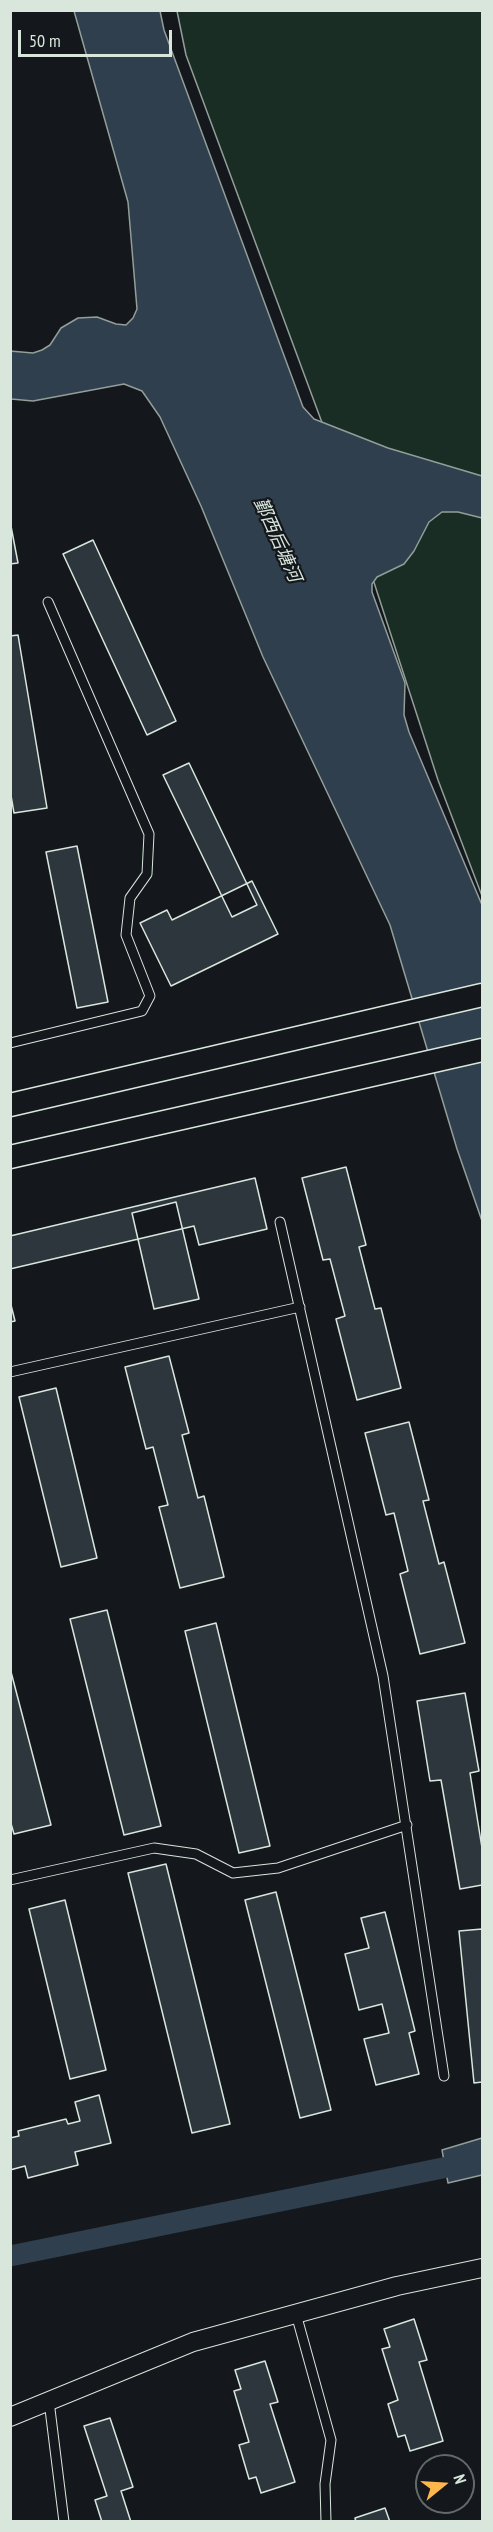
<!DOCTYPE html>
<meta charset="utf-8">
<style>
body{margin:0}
#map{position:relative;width:493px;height:2532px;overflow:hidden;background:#14181c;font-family:"PT Sans Narrow",sans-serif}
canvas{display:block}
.frame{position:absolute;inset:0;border:12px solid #d8e6dc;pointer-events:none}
.north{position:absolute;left:415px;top:2454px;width:60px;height:60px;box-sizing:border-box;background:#14181c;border:2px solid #626a69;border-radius:50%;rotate:72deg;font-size:16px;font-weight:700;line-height:24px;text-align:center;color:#d8e6dc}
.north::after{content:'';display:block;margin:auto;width:21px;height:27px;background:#ffb74d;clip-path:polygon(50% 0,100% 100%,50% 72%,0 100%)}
.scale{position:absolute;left:18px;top:30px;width:154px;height:27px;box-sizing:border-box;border:3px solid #d8e6dc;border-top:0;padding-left:8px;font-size:18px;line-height:21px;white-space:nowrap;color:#d8e6dc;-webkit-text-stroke:4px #14181c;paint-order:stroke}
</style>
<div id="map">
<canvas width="493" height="2532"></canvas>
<div class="frame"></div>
<div class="north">N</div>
<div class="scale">50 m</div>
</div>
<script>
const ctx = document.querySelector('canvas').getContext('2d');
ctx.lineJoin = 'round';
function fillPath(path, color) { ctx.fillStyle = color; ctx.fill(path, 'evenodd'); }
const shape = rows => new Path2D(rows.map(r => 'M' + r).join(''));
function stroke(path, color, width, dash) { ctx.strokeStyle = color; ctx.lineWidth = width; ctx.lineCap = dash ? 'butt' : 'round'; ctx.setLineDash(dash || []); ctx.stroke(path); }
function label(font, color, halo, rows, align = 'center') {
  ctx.font = font + ' "PT Sans Narrow","Noto Sans SC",sans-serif'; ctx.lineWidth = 4.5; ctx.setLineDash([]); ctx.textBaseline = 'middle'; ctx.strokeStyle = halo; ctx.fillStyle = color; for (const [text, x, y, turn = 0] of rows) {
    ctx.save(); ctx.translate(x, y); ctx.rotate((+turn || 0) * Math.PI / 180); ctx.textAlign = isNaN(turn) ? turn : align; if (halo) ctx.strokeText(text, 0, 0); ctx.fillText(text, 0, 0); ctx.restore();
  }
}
const green = shape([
 [177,11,482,11,482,896,438,780,324,428,186,55,177,11]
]);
fillPath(green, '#1a2d24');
stroke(green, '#939e99', 1.5);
const water = shape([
 [74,11,160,11,164,30,303,407,314,419,388,448,482,476,482,518,458,512,442,512,429,522,414,551,404,564,377,577,372,584,372,592,405,683,404,715,409,732,482,905,482,1221,457,1149,390,925,263,657,201,506,160,417,142,391,124,384,33,401,11,399,10,351,33,353,42,350,50,345,61,328,78,318,97,317,116,324,126,325,133,318,137,309,128,202,74,11],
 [482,2138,482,2175,448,2183,442,2150,482,2138]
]);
fillPath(water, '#2f3f4d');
stroke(water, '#939e99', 1.5);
stroke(shape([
 [10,2256,482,2160]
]), '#2f3f4d', 21);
const building = shape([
 [10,521,18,563,10,564,10,521],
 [93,540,176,721,147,735,63,554,93,540],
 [18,635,47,808,14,813,10,790,10,636,18,635],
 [189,763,257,905,232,917,163,775,189,763],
 [77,846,108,1002,77,1008,46,852,77,846],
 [252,881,278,934,171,986,140,923,167,910,172,920,252,881],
 [346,1167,366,1245,359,1247,375,1309,381,1308,401,1388,357,1400,336,1319,345,1316,330,1259,323,1260,302,1178,346,1167],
 [255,1178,267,1229,199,1245,194,1226,10,1269,10,1236,255,1178],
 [176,1202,199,1299,154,1309,132,1213,176,1202],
 [10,1301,15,1321,10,1322,10,1301],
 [169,1356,189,1433,182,1435,198,1498,204,1496,224,1577,180,1588,159,1507,168,1505,153,1447,146,1449,125,1367,169,1356],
 [56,1388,97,1558,61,1567,19,1397,56,1388],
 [409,1422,429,1500,423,1501,439,1564,444,1562,465,1643,420,1654,400,1574,408,1571,394,1513,386,1515,365,1433,409,1422],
 [107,1610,161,1826,124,1835,70,1619,107,1610],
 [216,1623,270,1846,239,1853,185,1631,216,1623],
 [10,1668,51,1825,14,1834,10,1820,10,1668],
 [465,1693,479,1771,470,1773,482,1848,482,1885,460,1889,441,1780,430,1781,417,1701,465,1693],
 [166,1864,230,2124,192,2133,128,1873,166,1864],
 [276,1892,331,2110,300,2118,245,1900,276,1892],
 [65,1900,106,2070,70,2079,29,1909,65,1900],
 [385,1912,415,2031,409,2033,419,2074,376,2085,364,2039,389,2033,382,2004,359,2010,345,1954,369,1948,361,1918,385,1912],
 [482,1929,482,2082,474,2083,459,1931,482,1929],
 [99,2095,111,2143,75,2152,78,2165,28,2178,25,2166,10,2170,10,2138,19,2136,18,2131,66,2119,68,2124,80,2121,75,2102,99,2095],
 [414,2319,427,2360,419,2362,443,2441,410,2451,405,2435,398,2437,388,2404,398,2400,382,2349,390,2347,384,2329,414,2319],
 [265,2361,278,2402,270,2404,295,2482,261,2493,256,2477,249,2479,239,2445,249,2442,234,2391,241,2389,235,2370,265,2361],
 [110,2418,133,2487,121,2491,131,2522,102,2522,95,2500,107,2496,84,2426,110,2418],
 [385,2508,390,2522,356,2522,355,2518,385,2508]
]);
fillPath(building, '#2c363c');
stroke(building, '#d8e6dc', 1.5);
const service = shape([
 [10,1043,142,1011,150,996,126,935,130,898,147,874,149,834,48,602],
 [280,1222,383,1676,444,2076],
 [10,1372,300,1307],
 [10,1880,154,1848,196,1854,233,1873,278,1868,407,1825],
 [296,2314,331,2440,325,2484,326,2522],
 [49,2401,64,2522]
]);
const minor = shape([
 [10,2417,193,2342,397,2286,482,2268]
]);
const tertiary = shape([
 [10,1105,482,995],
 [10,1157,482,1050]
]);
stroke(service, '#d8e6dc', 11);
stroke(minor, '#d8e6dc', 20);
stroke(tertiary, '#d8e6dc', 25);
stroke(service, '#14181c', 9);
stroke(minor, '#14181c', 18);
stroke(tertiary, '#14181c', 22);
label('italic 18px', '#d8e6dc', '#14181c', [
 ["鄞西后塘河",277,540,66]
]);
</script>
